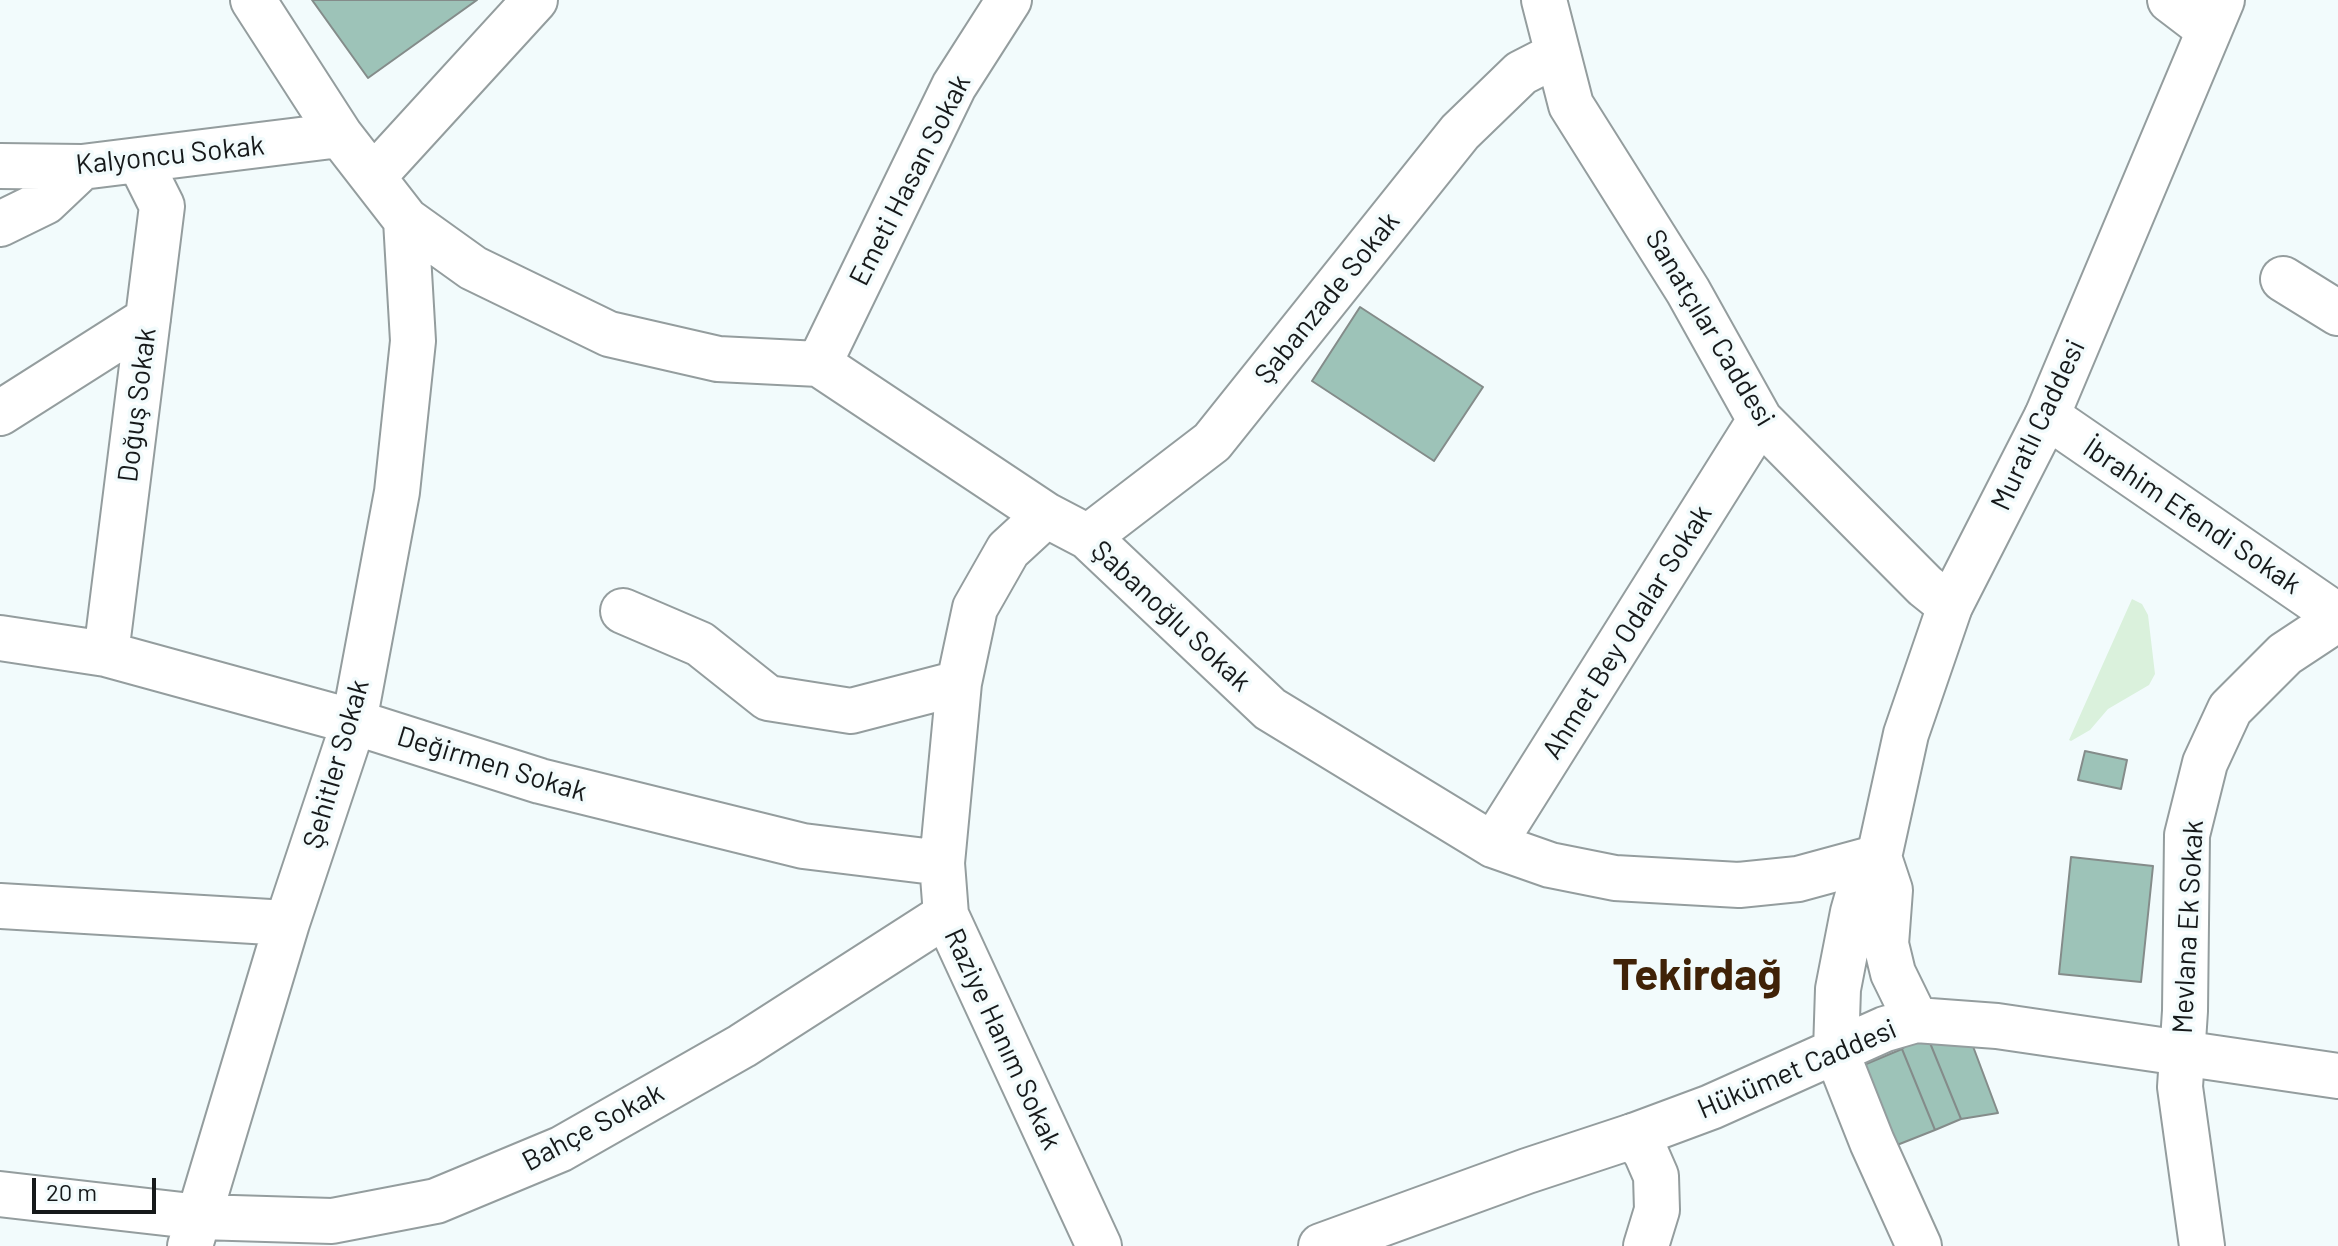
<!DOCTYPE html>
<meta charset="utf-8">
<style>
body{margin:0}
#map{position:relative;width:2338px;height:1246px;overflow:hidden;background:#f2fbfc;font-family:Barlow,sans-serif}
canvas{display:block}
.scale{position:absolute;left:32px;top:1178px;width:124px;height:36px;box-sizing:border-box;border:4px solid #16191a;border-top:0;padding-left:10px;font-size:24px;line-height:28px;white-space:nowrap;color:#16191a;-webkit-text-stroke:6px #f2fbfc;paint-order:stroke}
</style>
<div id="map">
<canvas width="2338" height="1246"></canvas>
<div class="scale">20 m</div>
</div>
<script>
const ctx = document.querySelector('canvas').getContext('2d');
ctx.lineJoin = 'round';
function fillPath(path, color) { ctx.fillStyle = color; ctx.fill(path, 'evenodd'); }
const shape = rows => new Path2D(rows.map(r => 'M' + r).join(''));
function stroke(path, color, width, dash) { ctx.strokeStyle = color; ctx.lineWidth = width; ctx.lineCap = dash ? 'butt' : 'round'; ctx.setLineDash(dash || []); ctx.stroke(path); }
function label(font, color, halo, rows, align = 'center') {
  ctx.font = font + ' Barlow,sans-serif'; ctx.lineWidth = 7; ctx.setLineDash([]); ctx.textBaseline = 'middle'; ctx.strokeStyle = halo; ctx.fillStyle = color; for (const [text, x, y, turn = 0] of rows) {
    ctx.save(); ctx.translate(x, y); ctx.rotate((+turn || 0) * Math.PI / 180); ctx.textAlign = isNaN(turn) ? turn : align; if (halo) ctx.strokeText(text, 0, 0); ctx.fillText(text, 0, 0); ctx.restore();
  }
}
fillPath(shape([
 [2132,599,2142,604,2148,615,2155,674,2149,685,2108,709,2090,730,2071,741,2069,740]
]), '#daf1dc');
const building = shape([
 [312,0,477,0,368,78,312,0],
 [1360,307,1483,387,1434,461,1312,381,1360,307],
 [2085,751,2127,760,2121,789,2078,780,2085,751],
 [2071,857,2153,866,2141,982,2059,974,2071,857],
 [1928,1038,1971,1041,1998,1113,1961,1119,1928,1038],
 [1928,1038,1961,1119,1935,1130,1902,1049,1914,1039,1928,1038],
 [1902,1049,1935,1130,1892,1147,1859,1067,1902,1049]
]);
fillPath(building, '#9dc3b8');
stroke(building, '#848c8a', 2);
const minor = shape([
 [253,0,340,135,406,220,473,268,609,334,718,359,819,364,1046,515,1088,537,1270,709,1493,845,1550,865,1615,878,1739,885,1798,879,1879,857],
 [1544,0,1571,105,1688,291,1760,420,1925,586,1950,606],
 [2170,0,2208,29],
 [0,166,82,167,340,135],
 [373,177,535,0],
 [0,224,45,202,82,167],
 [2283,279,2338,313],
 [819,364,954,86,1009,0],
 [0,413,148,319],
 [2047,416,2338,616],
 [1046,515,1008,550,975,608,959,683,942,863,946,915,1099,1246],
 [1088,537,1212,442,1460,132,1521,73,1558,54],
 [623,611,700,644,768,698,851,711,959,683],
 [0,638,106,654,354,722,540,781,803,846,942,863],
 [106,654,162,206,139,160],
 [1493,845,1760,420],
 [0,906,287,923],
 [1836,1051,1872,1142,1919,1246],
 [1633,1136,1646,1153,1656,1176,1657,1210,1646,1246],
 [0,1194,200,1217,332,1221,436,1201,561,1149,742,1046,946,915],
 [190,1246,287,923,354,722,397,492,413,341,406,220],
 [2202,1246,2180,1087,2185,1011,2187,835,2205,763,2230,709,2285,654,2338,619]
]);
const major = shape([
 [1879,857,1890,890,1886,944,1893,973,1916,1020],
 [1836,1051,1838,989,1853,912,1861,884,1879,857,1906,734,1950,606,2047,416,2222,0],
 [1321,1246,1527,1171,1633,1136,1711,1107,1885,1029,1916,1020,1997,1026,2338,1076]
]);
stroke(minor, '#949d9e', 48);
stroke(major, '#949d9e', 48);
stroke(minor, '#fff', 44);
stroke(major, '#fff', 44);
label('28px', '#16191a', '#f2fbfc', [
 ["Kalyoncu Sokak",170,155,-6],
 ["Emeti Hasan Sokak",910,180,-63],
 ["Şabanzade Sokak",1327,298,-51],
 ["Sanatçılar Caddesi",1710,328,59],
 ["Doğuş Sokak",137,405,-83],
 ["Muratlı Caddesi",2038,425,-65],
 ["İbrahim Efendi Sokak",2192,516,34],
 ["Şabanoğlu Sokak",1171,616,43],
 ["Ahmet Bey Odalar Sokak",1627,632,-58],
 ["Şehitler Sokak",336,764,-74],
 ["Değirmen Sokak",492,764,17],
 ["Mevlana Ek Sokak",2188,927,-87],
 ["Raziye Hanım Sokak",1003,1039,65],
 ["Hükümet Caddesi",1797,1069,-23],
 ["Bahçe Sokak",593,1127,-28]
]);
label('bold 44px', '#402207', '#f2fbfc', [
 ["Tekirdağ",1697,975]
]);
</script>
